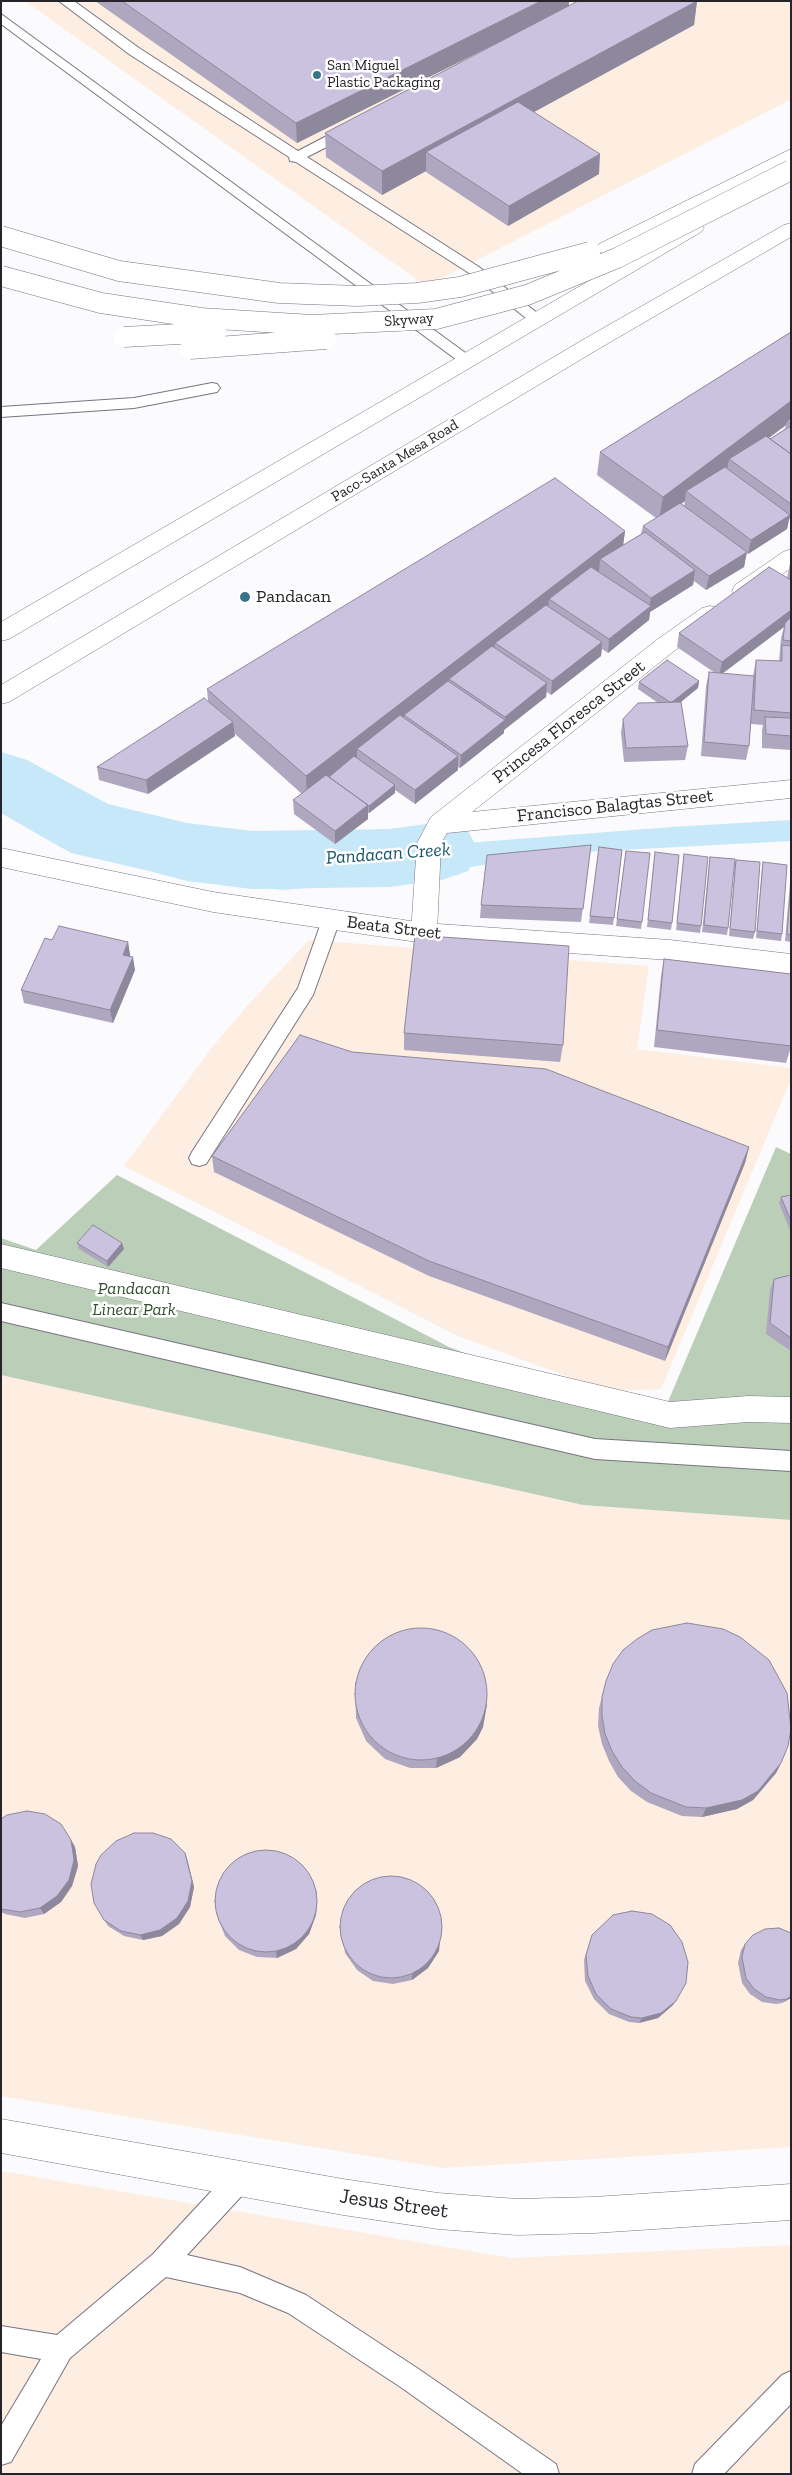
<!DOCTYPE html>
<style>
body{margin:0}
#map{position:relative;width:792px;height:2475px;overflow:hidden;background:#fbfafd;font-family:"Zilla Slab",serif}
canvas{display:block}
.frame{position:absolute;inset:0;border:2px solid #26242a;pointer-events:none}
</style>
<div id="map">
<canvas width="792" height="2475"></canvas>
<div class="frame"></div>
</div>
<script>
const ctx = document.querySelector('canvas').getContext('2d');
ctx.lineJoin = 'round';
function fillPath(path, color) { ctx.fillStyle = color; ctx.fill(path, 'evenodd'); }
const shape = rows => new Path2D(rows.map(r => 'M' + r).join(''));
function stroke(path, color, width, dash) { ctx.strokeStyle = color; ctx.lineWidth = width; ctx.lineCap = dash ? 'butt' : 'round'; ctx.setLineDash(dash || []); ctx.stroke(path); }
function label(font, color, halo, rows, align = 'center') {
  ctx.font = font + ' "Zilla Slab",serif'; ctx.lineWidth = 5; ctx.setLineDash([]); ctx.textBaseline = 'middle'; ctx.strokeStyle = halo; ctx.fillStyle = color; for (const [text, x, y, turn = 0] of rows) {
    ctx.save(); ctx.translate(x, y); ctx.rotate((+turn || 0) * Math.PI / 180); ctx.textAlign = isNaN(turn) ? turn : align; if (halo) ctx.strokeText(text, 0, 0); ctx.fillText(text, 0, 0); ctx.restore();
  }
}
fillPath(shape([
 [25,1,791,1,791,103,788,101,426,286],
 [309,940,649,966,637,1049,791,1068,791,1079,661,1389,607,1391,458,1336,124,1166,214,1045,248,1005],
 [1,1375,583,1505,791,1520,791,2147,443,2168,1,2096],
 [1,2171,511,2258,791,2245,791,2474,1,2474]
]), '#feede1');
fillPath(shape([
 [776,1147,791,1154,791,1520,583,1505,1,1375,1,1238,36,1250,117,1175,449,1347,599,1403,667,1404]
]), '#bbcfb8');
fillPath(shape([
 [1,767,53,796,149,836,270,867,454,844,671,827,791,820,791,841,547,854,383,882,282,890,176,877,71,853,1,812]
]), '#c7e8f8');
fillPath(shape([
 [1,752,27,760,108,804,187,823,252,831,389,829,442,822,468,831,479,851,468,871,442,880,389,887,252,889,187,881,62,848,1,813,1,752]
]), '#c7e8f8');
const service = shape([
 [59,1,74,1,139,48,298,151,344,127,354,127,356,130,354,133,307,157,479,267,541,316,543,319,541,322,531,322,469,273,296,162,290,161,289,157,129,54,59,1],
 [1,14,471,357,473,360,471,363,461,363,1,24,1,14],
 [212,383,217,384,220,388,217,392,134,408,1,417,1,407,134,398,212,383],
 [331,913,337,915,340,920,313,995,206,1164,199,1166,192,1164,189,1158,192,1152,298,988,322,920,325,915,331,913],
 [1,1303,595,1439,791,1451,791,1471,595,1459,1,1321,1,1303],
 [240,2166,249,2170,253,2179,249,2188,187,2255,240,2267,306,2295,420,2370,556,2464,559,2474,523,2474,402,2388,288,2313,240,2293,166,2277,70,2358,11,2462,1,2465,1,2426,41,2359,1,2352,1,2326,57,2335,153,2254,231,2170,240,2166],
 [791,2371,791,2404,724,2474,692,2474,695,2464,782,2375,791,2371]
]);
const pedestrian = shape([
 [1,1244,670,1402,748,1396,791,1397,791,1423,748,1422,670,1428,1,1268,1,1244]
]);
const minor = shape([
 [791,549,791,568,751,597,743,599,735,597,732,591,735,585,783,552,791,549],
 [710,606,718,608,721,614,718,620,674,651,472,812,791,780,791,798,447,833,441,843,437,933,433,940,424,943,415,940,411,933,417,843,431,817,658,639,702,608,710,606],
 [1,2119,343,2179,438,2193,517,2199,594,2197,791,2184,791,2220,594,2233,517,2235,438,2229,343,2215,1,2153,1,2119]
]);
const secondary = shape([
 [1,848,213,892,424,923,670,940,791,954,791,974,670,960,424,943,213,912,1,867,1,848]
]);
const primary = shape([
 [694,222,701,224,704,228,701,232,9,639,1,641,1,622,687,224,694,222],
 [791,223,791,237,600,348,9,702,1,704,1,685,586,338,784,225,791,223]
]);
const motorway = shape([
 [791,149,791,163,613,252,606,254,599,252,596,248,599,244,791,149]
]);
stroke(service, '#777481', 2);
stroke(pedestrian, '#777481', 1);
stroke(minor, '#777481', 1);
stroke(secondary, '#777481', 1);
stroke(primary, '#777481', 1);
stroke(motorway, '#777481', 1);
fillPath(service, '#fff');
fillPath(pedestrian, '#fff');
fillPath(minor, '#fff');
fillPath(secondary, '#fff');
fillPath(primary, '#fff');
fillPath(motorway, '#fff');
const motorwayBridge = shape([
 [1,236,119,271,279,293,357,296,417,293,460,287,590,252],
 [1,276,101,303,201,318,312,325,436,319,527,295,617,258,791,170],
 [124,337,216,332],
 [190,349,326,339]
]);
stroke(motorwayBridge, '#777481', 21, []);
stroke(motorwayBridge, '#fff', 20);
fillPath(shape([
 [95,1,569,1,569,6,697,1,694,25,534,112,599,174,508,226,426,172,426,171,382,195,326,157,325,133,515,34,297,143],
 [791,332,791,520,789,519,787,529,748,554,746,553,744,567,706,590,694,581,693,585,650,612,649,620,608,653,602,649,601,656,551,695,547,692,546,697,504,730,504,733,460,768,458,767,458,770,415,804,395,790,395,793,369,813,368,813,368,819,335,844,294,814,293,800,302,794,234,733,235,736,148,794,99,780,97,767,208,701,207,689,625,531,623,545,641,534,643,526,656,518,597,475,600,452],
 [786,425,785,429,770,439,769,438],
 [685,501,684,506,681,504],
 [790,563,791,563,791,750,762,748,762,730,763,725,751,724,749,746,746,760,701,756,706,686,709,672,715,673,677,647,679,633,787,578],
 [784,627,781,638,779,661,756,660,753,676,722,674],
 [699,681,698,688,680,702,688,746,685,760,624,762,621,733,623,719,658,703,638,689,639,682],
 [591,845,581,922,480,918,481,905],
 [599,847,622,850,613,925,589,923],
 [626,851,642,922,641,929,616,926],
 [655,852,672,923,671,930,647,927],
 [684,854,701,926,700,933,676,930],
 [710,857,728,928,727,935,702,932,709,864],
 [736,860,755,932,753,939,729,936,735,867],
 [763,862,782,934,781,941,756,938,762,869],
 [791,871,791,942,785,941],
 [52,940,128,942,130,955,130,957,135,970,113,1023,24,1003,21,990],
 [664,959,791,974,791,1047,786,1063,654,1047,661,976],
 [404,1033,563,1045,560,1062,404,1050],
 [352,1052,749,1147,745,1163,665,1361,429,1276,214,1172,212,1156],
 [791,1195,791,1233,779,1203,781,1197],
 [77,1243,122,1243,124,1249,108,1267,79,1249],
 [791,1275,791,1351,766,1334,770,1290,774,1279],
 [606,1681,781,1763,776,1773,753,1800,737,1809,702,1817,682,1816,647,1802,631,1791,618,1777,609,1761,602,1744,598,1726,599,1708],
 [355,1682,487,1704,483,1727,477,1739,460,1757,436,1768,410,1768,385,1759,366,1741,356,1718],
 [1,1819,71,1840,75,1847,78,1866,72,1886,61,1902,44,1914,25,1918,5,1914,1,1912],
 [185,1853,187,1859,194,1887,190,1907,179,1924,162,1936,143,1940,124,1936,108,1926,94,1903],
 [316,1890,317,1896,316,1915,309,1934,296,1949,277,1958,257,1957,239,1950,225,1936,216,1913],
 [341,1927,439,1951,428,1968,412,1980,393,1984,373,1981,357,1970,345,1953],
 [592,1935,673,2005,658,2018,639,2023,629,2022,609,2014,594,1999,585,1981,584,1960],
 [745,1944,791,1998,782,2003,776,2004,762,2002,750,1994,742,1983,738,1963,741,1950]
]), '#afa7c0');
fillPath(shape([
 [541,1,569,1,569,7,297,143,296,123],
 [697,1,694,25,442,162,426,152,426,171,382,195,382,171],
 [600,154,599,174,508,226,509,206],
 [791,401,791,421,787,421,786,425,735,463,729,459,727,469,686,491,685,501,659,520,663,497],
 [790,515,787,529,748,554,751,540],
 [625,531,622,554,600,559,599,572,557,605,549,599,548,611,495,643,494,653,449,679,449,688,404,715,404,723,357,749,357,759,307,798,306,776],
 [747,552,744,567,706,590,709,576],
 [695,570,693,585,650,612,649,620,608,653,609,639,649,607,651,598],
 [791,610,791,622,785,623,784,627,719,676,722,662],
 [602,642,601,656,551,695,552,681],
 [699,681,698,688,670,711,671,703],
 [547,683,546,697,504,730,504,733,460,768,461,755,505,720,505,717],
 [233,722,235,736,148,794,146,780],
 [458,756,458,770,415,804,415,790],
 [395,785,395,793,369,813,369,806],
 [368,805,368,819,335,844,335,831],
 [128,942,130,955,125,968,123,955],
 [133,957,135,970,113,1023,110,1010],
 [749,1147,745,1163,665,1361,668,1347],
 [122,1243,124,1249,108,1267,107,1261],
 [487,1704,483,1727,477,1739,460,1757,436,1768,437,1758],
 [781,1763,776,1773,753,1800,737,1809,702,1817,706,1808],
 [71,1840,75,1847,78,1866,72,1886,61,1902,44,1914,40,1908],
 [185,1853,187,1859,194,1887,190,1907,179,1924,162,1936,143,1940,140,1935],
 [316,1890,317,1896,316,1915,309,1934,296,1949,277,1958,276,1952],
 [442,1925,439,1951,428,1968,412,1980,412,1975],
 [791,1996,791,1998,782,2003,787,1999],
 [676,2001,673,2005,658,2018,639,2023,642,2018]
]), '#8e889c');
const building = shape([
 [122,1,541,1,296,123,122,1],
 [578,1,697,1,382,171,325,133,578,1],
 [518,102,600,154,509,206,426,152,518,102],
 [791,332,791,401,663,497,600,452,791,332],
 [791,419,791,424,787,421,791,419],
 [789,427,791,428,791,454,770,439,789,427],
 [766,436,791,454,791,504,729,459,766,436],
 [725,467,790,515,751,540,686,491,725,467],
 [555,478,625,531,306,776,207,689,555,478],
 [680,503,747,552,709,576,643,526,680,503],
 [645,532,695,570,651,598,600,559,645,532],
 [591,567,651,606,609,639,549,599,591,567],
 [769,567,791,580,791,610,722,662,679,633,769,567],
 [546,605,602,642,552,681,495,643,546,605],
 [791,617,791,641,783,640,785,623,791,617],
 [782,645,791,646,791,713,754,710,756,660,782,661,782,645],
 [492,646,547,683,505,717,449,679,492,646],
 [667,660,699,681,672,702,670,702,639,682,667,660],
 [709,672,754,676,749,746,704,742,709,672],
 [448,681,505,720,461,755,404,715,448,681],
 [204,698,233,722,146,780,97,767,204,698],
 [681,702,688,746,626,748,623,719,638,703,681,702],
 [400,715,458,756,415,790,357,749,400,715],
 [765,717,791,718,791,736,766,734,765,717],
 [354,756,395,785,369,806,329,777,354,756],
 [326,775,368,805,335,831,293,800,326,775],
 [591,845,583,909,481,905,487,855,591,845],
 [599,847,622,850,614,918,590,916,599,847],
 [626,851,650,853,642,922,617,919,626,851],
 [655,852,679,855,672,923,648,920,655,852],
 [684,854,708,857,701,926,677,923,684,854],
 [710,857,735,859,728,928,704,925,710,857],
 [736,860,760,862,755,932,730,929,736,860],
 [763,862,787,865,782,934,757,931,763,862],
 [791,884,791,935,787,934,791,884],
 [59,926,128,942,123,955,133,957,110,1010,21,990,45,938,52,940,59,926],
 [415,935,569,946,563,1045,404,1033,415,935],
 [664,959,791,974,791,1046,657,1030,664,959],
 [300,1035,352,1052,546,1069,749,1147,668,1347,429,1261,212,1156,300,1035],
 [791,1195,791,1221,781,1197,791,1195],
 [93,1225,122,1243,107,1261,77,1243,93,1225],
 [791,1275,791,1338,770,1323,774,1279,791,1275],
 [687,1623,723,1629,740,1637,769,1660,787,1693,791,1729,788,1746,781,1763,758,1791,742,1800,706,1808,686,1807,651,1793,635,1781,622,1767,612,1751,605,1734,602,1716,602,1697,606,1681,613,1664,623,1650,637,1639,652,1630,687,1623],
 '355 1694a66 66 0 1 1 132 0a66 66 0 1 1-132 0Z',
 [27,1811,45,1814,61,1824,71,1840,74,1860,69,1880,57,1896,40,1908,20,1912,1,1909,1,1819,7,1815,27,1811],
 [134,1833,153,1833,171,1839,185,1853,192,1881,188,1901,177,1918,160,1930,140,1935,121,1931,104,1920,94,1903,91,1884,96,1864,101,1855,116,1841,134,1833],
 '215 1901a51 51 0 1 1 102 0a51 51 0 1 1-102 0Z',
 '340 1927a51 51 0 1 1 102 0a51 51 0 1 1-102 0Z',
 [632,1911,652,1914,670,1925,682,1942,688,1962,686,1983,676,2001,661,2013,642,2018,631,2017,611,2009,596,1994,588,1976,586,1955,592,1935,613,1915,632,1911],
 [779,1928,791,1933,791,1996,787,1999,780,2000,766,1997,754,1989,746,1978,742,1957,745,1944,753,1935,765,1929,779,1928]
]);
fillPath(building, '#cbc2df');
stroke(building, '#8e889c', 1);
for (const [x, y, r, color] of [
 [317,75,5,"#38758b"],
 [245,597,6,"#38758b"]
]) { const dot = new Path2D(); dot.arc(x, y, r, 0, 2 * Math.PI); ctx.fillStyle = color; ctx.fill(dot); stroke(dot, '#fff', 2); }
label('15px', '#26242a', '#fff', [
 ["San Miguel",327,66],
 ["Plastic Packaging",327,83]
], 'left');
label('15px', '#26242a', '#fff', [
 ["Skyway",409,320,-4],
 ["Paco-Santa Mesa Road",395,461,-31]
]);
label('18px', '#26242a', '#fff', [
 ["Pandacan",256,597]
], 'left');
label('18px', '#26242a', '#fff', [
 ["Princesa Floresca Street",569,722,-38],
 ["Francisco Balagtas Street",615,806,-6],
 ["Beata Street",394,928,7]
]);
label('italic 18px', '#32522d', '#fff', [
 ["Pandacan",134,1289],
 ["Linear Park",134,1310]
]);
label('italic 19px', '#18556c', '#fff', [
 ["Pandacan Creek",388,854,-4]
]);
label('21px', '#26242a', '#fff', [
 ["Jesus Street",394,2204,8]
]);
</script>
